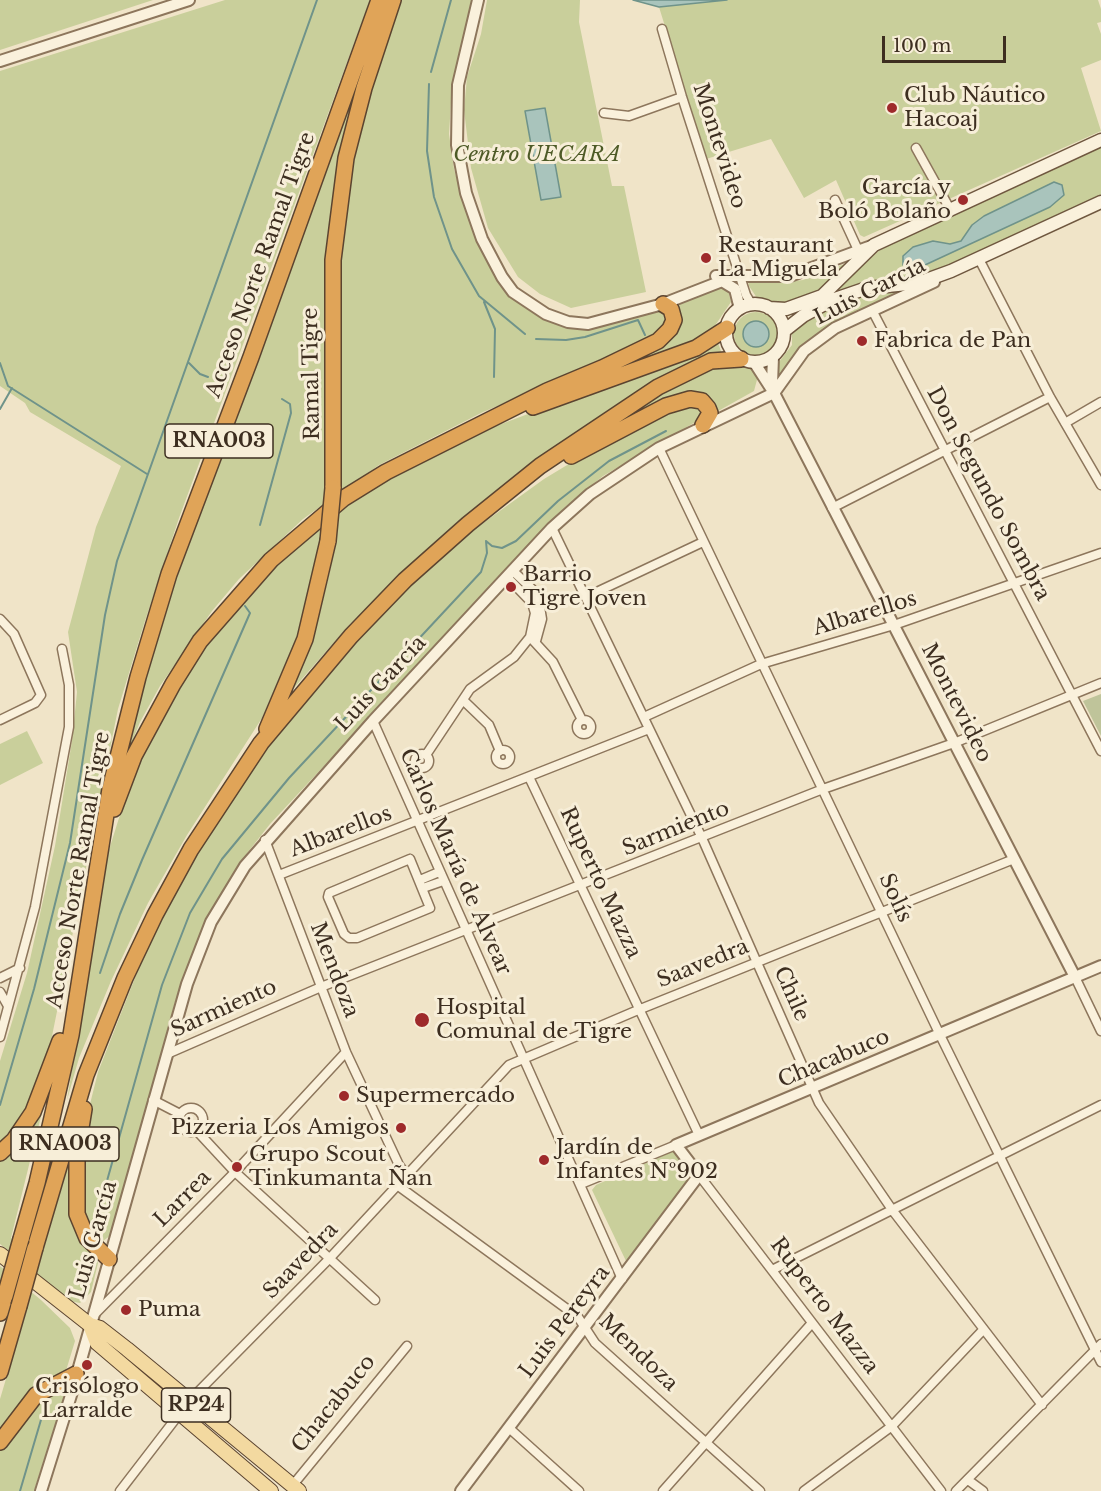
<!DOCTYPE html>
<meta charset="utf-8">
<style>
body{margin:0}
#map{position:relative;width:1101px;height:1491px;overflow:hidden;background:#f0e4c8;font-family:"Libre Baskerville",serif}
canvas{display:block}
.scale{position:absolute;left:882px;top:36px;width:124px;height:27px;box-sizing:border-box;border:3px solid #3d2e20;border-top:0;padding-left:8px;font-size:18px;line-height:21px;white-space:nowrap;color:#3d2e20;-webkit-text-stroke:4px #f7eed8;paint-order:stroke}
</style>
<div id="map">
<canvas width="1101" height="1491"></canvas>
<div class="scale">100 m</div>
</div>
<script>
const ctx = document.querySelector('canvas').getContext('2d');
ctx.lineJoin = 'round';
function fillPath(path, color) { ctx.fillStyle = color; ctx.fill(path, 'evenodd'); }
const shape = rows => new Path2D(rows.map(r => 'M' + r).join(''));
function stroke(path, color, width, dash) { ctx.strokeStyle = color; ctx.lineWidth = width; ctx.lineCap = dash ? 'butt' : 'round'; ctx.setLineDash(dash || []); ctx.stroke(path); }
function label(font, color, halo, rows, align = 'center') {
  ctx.font = font + ' "Libre Baskerville",serif'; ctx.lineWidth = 6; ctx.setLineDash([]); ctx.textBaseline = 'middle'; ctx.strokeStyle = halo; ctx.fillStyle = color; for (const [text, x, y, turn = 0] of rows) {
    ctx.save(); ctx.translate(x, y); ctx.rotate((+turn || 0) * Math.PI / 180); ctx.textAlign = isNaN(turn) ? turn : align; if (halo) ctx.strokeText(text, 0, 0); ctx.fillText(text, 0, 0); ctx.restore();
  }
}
fillPath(shape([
 [0,0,153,0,0,50],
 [225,0,370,0,179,518,144,624,118,709,49,1051,37,1087,24,1113,0,1143,0,1061,27,973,55,846,72,741,77,692,68,632,96,527,121,466,30,412,25,403,0,386,0,71],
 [383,0,348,117,327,237,325,305,326,404,340,482,340,258,351,172,361,121,379,62,402,0,472,0,452,87,449,134,454,169,464,206,480,246,512,295,532,312,579,330,656,309,672,316,664,331,585,369,483,412,379,465,303,519,239,579,212,611,160,686,140,722,124,762,131,724,188,535],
 [487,0,580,0,579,22,612,186,624,186,646,292,571,308,540,294,518,277,488,228,471,168,464,110,467,77,481,34],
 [727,0,1098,0,1101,9,1101,22,1097,23,1101,34,1101,60,1081,68,1101,131,864,237,860,235,836,180,804,198,771,139,706,159,659,7],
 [1101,144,1101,196,931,273,831,295,883,247],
 [847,263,827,286,787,305,759,301,749,286,748,280,776,283,803,280],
 [715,285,728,290,731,302,708,336,602,377,664,339,673,306],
 [904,291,832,326,786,373,777,375,779,362,792,345,792,333,806,320,861,296],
 '734 334a22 22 0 1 1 44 0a22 22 0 1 1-44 0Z',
 [717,340,722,354,591,424,520,471,457,522,351,623,294,688,291,689,320,612,330,571,334,538,322,542,299,632,262,718,187,835,148,903,111,981,79,1058,67,1100,108,853,135,767,197,654,264,573,339,506,395,471,472,435,592,390],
 [712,364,744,365,753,370,758,376,754,391,711,415,709,402,604,426],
 [691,402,705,413,697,421,603,476,565,507,270,824,248,852,223,890,194,950,175,1002,111,1235,99,1244,92,1241,80,1208,79,1180,89,1108,98,1072,151,937,185,872,239,786,275,737,367,627,450,547,544,479,602,444],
 [27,731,43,763,0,785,0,744],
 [50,1080,11,1238,40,1261,78,1127,72,1164,98,1263,91,1292,80,1303,69,1301,0,1244,0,1154],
 [674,1151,691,1177,626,1261,592,1190,596,1185],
 [0,1266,41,1300,70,1328,75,1341,65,1374,0,1434,0,1399,28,1305,0,1281],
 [59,1388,63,1393,63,1400,34,1491,0,1491,0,1449,33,1401]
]), '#c9cf9b');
fillPath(shape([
 [1101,694,1101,736,1083,701]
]), '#bfc49a');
const water = shape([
 [633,0,727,0,659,7,633,0],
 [545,108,561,197,541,200,525,111,545,108],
 [1054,182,1062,185,1064,195,1050,207,912,271,903,265,903,256,913,247,933,241,950,244,961,241,972,225,984,216,1054,182],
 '743 334a13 13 0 1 1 26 0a13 13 0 1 1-26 0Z'
]);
fillPath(water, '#a9c4bc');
stroke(water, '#6f938a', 1.5);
stroke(shape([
 [431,72,451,0],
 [429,84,427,151,434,197,452,249,479,296,525,334],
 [484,302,495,329,494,377],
 [536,339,566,340,585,337,638,320,645,335],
 [0,363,8,386,147,474],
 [189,363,200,374,208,377],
 [0,409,12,388],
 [260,525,291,413,290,404,282,399],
 [486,541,492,546,502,548,516,541,558,501,609,461,666,431],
 [100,973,120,914,142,860,250,613,245,606],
 [0,1105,34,989,70,843,105,615,117,561,317,0],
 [96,1220,162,985,190,913,222,859,289,778,481,572,487,553,486,541],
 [20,1491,43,1413]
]), '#6f938a', 2);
const minor = shape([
 [662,29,682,97,746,295,752,305],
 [604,113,629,116,682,97],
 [916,148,951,211],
 [835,200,858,250],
 [979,259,1050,397,1101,485],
 [872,310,1101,751],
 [1065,423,1101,402],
 [659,448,940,1035,1101,1362],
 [832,508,1050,397],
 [552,528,702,838,819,1103,893,1211,1042,1405],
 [513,571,532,589,539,601,542,619,536,641],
 [586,597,703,542],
 [0,619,14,634,41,695,35,703,0,720],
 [530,637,553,662,582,720],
 [463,700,489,725,500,751],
 [644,717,761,664,894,625,1101,553],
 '577 727a7 7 0 1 1 14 0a7 7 0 1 1-14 0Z',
 [373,721,622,1279],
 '496 757a7 7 0 1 1 14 0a7 7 0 1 1-14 0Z',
 '415 761a7 7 0 1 1 14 0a7 7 0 1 1-14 0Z',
 [426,755,470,689,514,657,530,637,535,613,532,603,507,577],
 [529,777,699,1135],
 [265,840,346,1052,399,1165,406,1175],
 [410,859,430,908,357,938,349,938,344,934,328,897,329,893,410,859],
 [279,875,649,729],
 [420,880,439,872],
 [423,888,443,881],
 [1075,977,1101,1031],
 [0,978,20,968],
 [0,992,8,1006],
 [0,1037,35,907,69,727,69,685,62,649],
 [167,1054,321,987,823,789,954,743,1101,683],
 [153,1100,180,1114],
 '179 1120a12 12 0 1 1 24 0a12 12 0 1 1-24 0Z',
 [197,1131,235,1172,375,1300],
 [699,1175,941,1491],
 [581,1184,676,1145],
 [397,1185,578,1317,595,1343,760,1491],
 [772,1270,1101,1105],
 [95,1314,235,1172,346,1052],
 [509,1428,579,1491],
 [968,1480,983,1491],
 [292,1486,407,1346],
 [120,1491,190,1400,329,1259,509,1065,638,1010,1014,859],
 [663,1491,812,1323],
 [804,1491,892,1426,983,1330],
 [956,1491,1101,1344]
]);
const tertiary = shape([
 [478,0,458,85,457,145,466,193,482,239,502,277,513,292,546,314,568,322,588,324,663,304,722,281,735,289,740,309],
 [0,61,189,0],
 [716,276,790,276,874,245],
 [754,362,774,393,1075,977],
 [772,384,773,357],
 [41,1491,72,1392,187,984,211,922,245,866,373,721,552,528,590,494,659,448,774,393,804,351,835,328,934,282],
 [461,1491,699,1175,676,1145,1101,966]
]);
const secondary = shape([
 '726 333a29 29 0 1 1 58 0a29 29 0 1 1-58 0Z',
 [769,308,786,309,822,296,874,245,1101,140],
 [784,331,803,316,832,300,867,288,918,283,951,271,1101,202]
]);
const primary = shape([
 [0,1254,90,1325,100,1328,127,1349,299,1491],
 [90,1325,97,1343,271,1491]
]);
const motorway = shape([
 [533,407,696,348,727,328],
 [571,456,666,406,690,399,702,401,708,408,710,413,703,425],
 [333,488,333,260,346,158,364,88,393,0],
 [267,729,305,639,328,541],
 [114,809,134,756,173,684,200,641,271,560,344,498,386,472,547,391,602,368,658,341,670,329,674,320,671,309,663,304],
 [84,1109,77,1152,77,1214,87,1238,109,1259],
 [0,1153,14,1140,33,1112,60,1041],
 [21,1239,37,1183,71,1035,110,789,138,677,169,574,251,357,379,0],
 [35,1248,86,1075,125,978,155,915,191,849,261,743,351,636,405,580,468,524,540,466,658,387,711,361,741,359],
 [0,1313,5,1296],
 [0,1372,19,1306],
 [0,1442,36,1395,76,1374]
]);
stroke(minor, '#8d765c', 11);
stroke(tertiary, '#8d765c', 14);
stroke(secondary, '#6f573f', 15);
stroke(primary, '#5b4430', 16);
stroke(motorway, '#5b4430', 18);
stroke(minor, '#faf1dc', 8);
stroke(tertiary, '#faf1dc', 10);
stroke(secondary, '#faf1dc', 12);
stroke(primary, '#f3d9a0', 14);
stroke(motorway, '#e0a458', 15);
const motorwayBridge = shape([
 [328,541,333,488],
 [5,1296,21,1239],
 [19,1306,35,1248]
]);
stroke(motorwayBridge, '#5b4430', 18, []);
stroke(motorwayBridge, '#e0a458', 15);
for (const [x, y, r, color] of [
 [892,108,6,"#9e2a2b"],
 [963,200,6,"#9e2a2b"],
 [706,258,6,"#9e2a2b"],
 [862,341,6,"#9e2a2b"],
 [511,587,6,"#9e2a2b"],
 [422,1020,8,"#9e2a2b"],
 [344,1096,6,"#9e2a2b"],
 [401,1128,6,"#9e2a2b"],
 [544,1160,6,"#9e2a2b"],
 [237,1167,6,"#9e2a2b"],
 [126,1310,6,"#9e2a2b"],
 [87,1365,6,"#9e2a2b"]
]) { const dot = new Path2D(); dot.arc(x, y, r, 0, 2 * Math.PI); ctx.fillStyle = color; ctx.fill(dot); stroke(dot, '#f7eed8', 2); }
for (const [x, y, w] of [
 [219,441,108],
 [65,1144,108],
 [196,1405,69]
]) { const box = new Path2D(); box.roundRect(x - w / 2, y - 17, w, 34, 4.5); ctx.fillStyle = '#f7eed8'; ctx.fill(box); stroke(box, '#3d2e20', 1.5); }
label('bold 20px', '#3d2e20', null, [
 ["RNA003",219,441],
 ["RNA003",65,1144],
 ["RP24",196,1405]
]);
label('21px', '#3d2e20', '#f7eed8', [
 ["Club Náutico",904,96],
 ["Hacoaj",904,120],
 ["García y",951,188,"right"],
 ["Boló Bolaño",951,212,"right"],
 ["Restaurant",718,246],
 ["La Miguela",718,270],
 ["Fabrica de Pan",874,341],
 ["Barrio",523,575],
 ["Tigre Joven",523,599],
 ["Hospital",436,1008],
 ["Comunal de Tigre",436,1032],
 ["Supermercado",356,1096],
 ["Pizzeria Los Amigos",389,1128,"right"],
 ["Jardín de",556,1148],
 ["Infantes Nº902",556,1172],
 ["Grupo Scout",249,1155],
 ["Tinkumanta Ñan",249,1179],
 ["Puma",138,1310],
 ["Crisólogo",87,1387,"center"],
 ["Larralde",87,1411,"center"]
], 'left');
label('21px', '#3d2e20', '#f7eed8', [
 ["Montevideo",719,146,72],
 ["Acceso Norte Ramal Tigre",261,265,-70],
 ["Luis García",870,292,-27],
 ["Ramal Tigre",312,374,-91],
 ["Don Segundo Sombra",988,494,62],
 ["Albarellos",865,614,-17],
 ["Luis García",381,684,-47],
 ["Montevideo",956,703,63],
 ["Sarmiento",676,829,-22],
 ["Albarellos",341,832,-21],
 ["Carlos María de Alvear",455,862,66],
 ["Acceso Norte Ramal Tigre",79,870,-80],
 ["Ruperto Mazza",600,883,65],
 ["Solís",895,898,65],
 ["Saavedra",703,964,-22],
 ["Mendoza",334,970,69],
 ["Chile",791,994,66],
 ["Sarmiento",224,1009,-24],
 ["Chacabuco",834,1059,-23],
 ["Larrea",183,1199,-45],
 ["Luis García",94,1240,-74],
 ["Saavedra",301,1261,-46],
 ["Ruperto Mazza",824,1306,53],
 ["Luis Pereyra",565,1322,-53],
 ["Mendoza",638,1353,44],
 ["Chacabuco",334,1404,-51]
]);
label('italic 21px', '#4d5a26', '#f7eed8', [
 ["Centro UECARA",537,155]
]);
</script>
